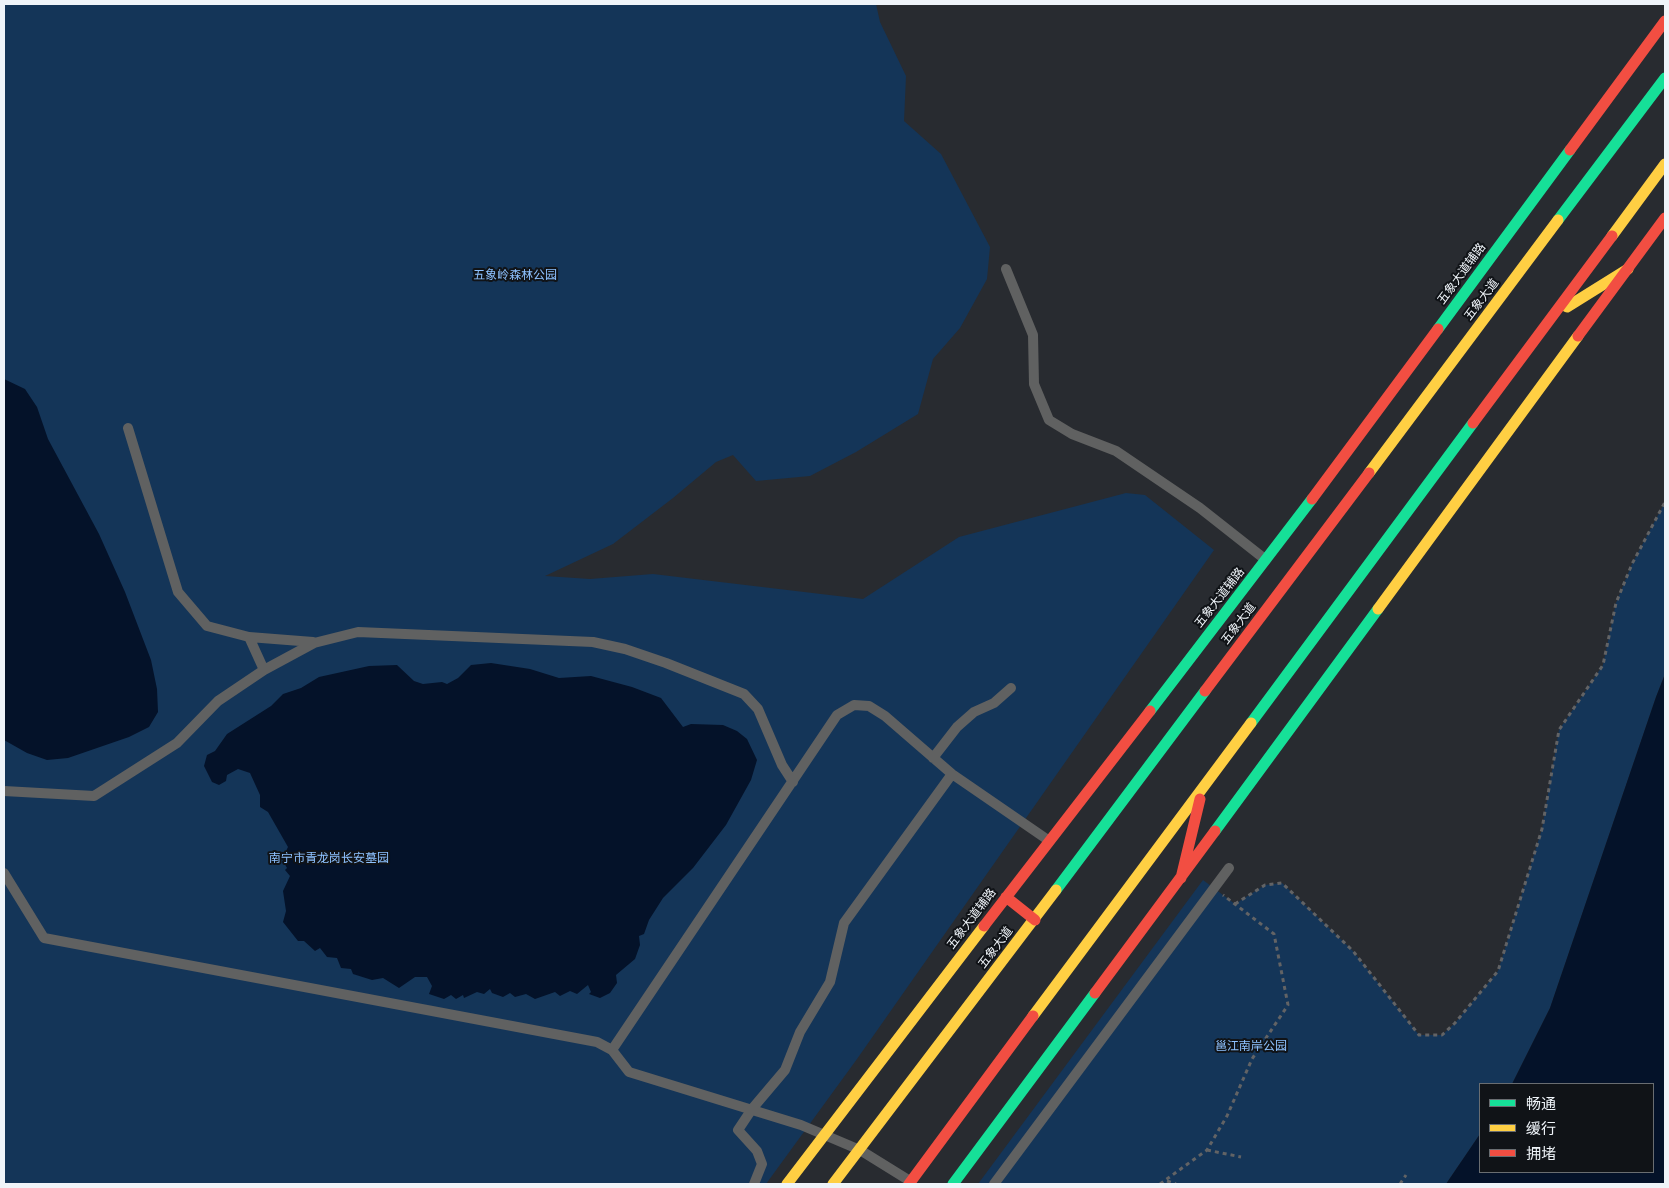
<!DOCTYPE html>
<meta charset="utf-8">
<style>
body{margin:0}
#map{position:relative;width:1669px;height:1188px;overflow:hidden;background:#282b30;font-family:"DejaVu Sans","Noto Sans SC",sans-serif}
canvas{display:block}
.frame{position:absolute;inset:0;border:5px solid #eff4f9;pointer-events:none}
.legend{position:absolute;left:1479px;top:1083px;width:175px;height:90px;box-sizing:border-box;background:#101317;border:1px solid #696d71;margin:0;padding:6px 9px;list-style:none;font-size:15px;color:#eff4f9}
.legend li{display:flex;align-items:center;gap:10px;height:25px}
.legend b{width:25px;border:1px solid #696d71}
</style>
<div id="map">
<canvas width="1669" height="1188"></canvas>
<div class="frame"></div>
<ul class="legend">
<li><b style="height:6px;background:#16e098"></b>畅通</li>
<li><b style="height:6px;background:#ffcf43"></b>缓行</li>
<li><b style="height:6px;background:#f24e42"></b>拥堵</li>
</ul>
</div>
<script>
const ctx = document.querySelector('canvas').getContext('2d');
ctx.lineJoin = 'round';
function fillPath(path, color) { ctx.fillStyle = color; ctx.fill(path, 'evenodd'); }
const shape = rows => new Path2D(rows.map(r => 'M' + r).join(''));
function stroke(path, color, width, dash) { ctx.strokeStyle = color; ctx.lineWidth = width; ctx.lineCap = dash ? 'butt' : 'round'; ctx.setLineDash(dash || []); ctx.stroke(path); }
function label(font, color, halo, rows, align = 'center') {
  ctx.font = font + ' "DejaVu Sans","Noto Sans SC",sans-serif'; ctx.lineWidth = 4; ctx.setLineDash([]); ctx.textBaseline = 'middle'; ctx.strokeStyle = halo; ctx.fillStyle = color; for (const [text, x, y, turn = 0] of rows) {
    ctx.save(); ctx.translate(x, y); ctx.rotate((+turn || 0) * Math.PI / 180); ctx.textAlign = isNaN(turn) ? turn : align; if (halo) ctx.strokeText(text, 0, 0); ctx.fillText(text, 0, 0); ctx.restore();
  }
}
fillPath(shape([
 [4,4,876,4,880,22,906,76,904,121,941,154,990,247,987,279,960,328,933,359,918,414,856,452,810,476,756,481,733,455,716,462,673,498,613,544,545,576,590,579,653,574,863,599,959,537,1126,493,1145,495,1214,550,857,1059,766,1184,4,1184],
 [1665,502,1665,674,1656,697,1550,1008,1512,1084,1480,1084,1480,1134,1446,1184,978,1184,1203,880,1235,904,1265,885,1282,883,1353,951,1419,1035,1442,1035,1455,1023,1498,971,1542,829,1559,730,1603,665,1616,603,1632,564]
]), '#143558');
fillPath(shape([
 [4,379,25,389,37,407,48,439,99,534,125,592,151,660,157,689,158,712,149,727,129,737,68,758,47,760,27,753,4,740],
 [491,663,530,669,559,678,591,676,632,687,661,698,683,727,691,724,723,725,737,731,747,739,757,760,751,780,726,825,693,868,663,898,649,920,644,934,639,936,640,945,635,959,616,975,617,983,610,993,600,998,589,994,591,992,588,985,577,994,570,991,560,996,555,992,535,999,526,994,515,997,510,993,503,997,492,993,490,989,484,994,477,992,464,998,463,995,456,999,451,995,444,999,429,994,432,986,427,977,415,977,399,988,383,978,372,980,353,974,351,969,341,968,337,958,327,957,320,948,315,951,304,941,298,941,283,922,286,911,283,891,290,876,285,870,287,868,282,859,288,847,268,812,260,807,260,795,250,773,238,769,227,775,226,781,219,785,212,782,204,766,207,755,215,751,227,734,271,706,283,694,301,688,319,677,369,666,397,665,414,681,423,684,442,682,447,684,458,678,471,665],
 [1665,674,1665,1184,1446,1184,1480,1134,1480,1172,1653,1172,1653,1084,1512,1084,1550,1008,1656,697]
]), '#041229');
stroke(shape([
 [1235,904,1265,885,1282,883,1353,951,1419,1035,1442,1035,1455,1023,1498,971,1542,829,1559,730,1603,665,1616,603,1632,564,1665,502],
 [1207,1150,1241,1157],
 [1167,1181,1176,1184],
 [1160,1184,1207,1150,1227,1116,1252,1059,1288,1005,1274,934,1223,895],
 [1400,1184,1406,1175]
]), '#626365', 3, [4, 4]);
stroke(shape([
 [1006,269,1033,335,1034,384,1049,420,1072,434,1116,451,1200,508,1266,560],
 [128,428,178,592,207,626,249,637,313,642],
 [249,637,264,670],
 [933,758,957,727,974,712,994,703,1011,688],
 [4,791,94,796,177,743,218,701,264,670,314,643,358,632,593,642,625,649,666,663,744,694,758,709,782,765,793,782],
 [4,873,44,938,597,1042,612,1050,629,1072,801,1125,860,1150,910,1181],
 [612,1050,837,715,854,705,869,706,885,716,952,774,1048,840],
 [754,1184,762,1164,757,1151,738,1130,752,1109,785,1070,800,1032,830,982,844,923,952,774],
 [994,1184,1229,868]
]), '#606161', 10);
stroke(shape([
 [1558,220,1665,78],
 [1438,329,1570,150],
 [1150,711,1312,499],
 [1251,723,1473,423],
 [1215,831,1378,609],
 [1056,890,1205,691],
 [953,1184,1095,993]
]), '#16e098', 11);
stroke(shape([
 [1612,236,1665,164],
 [1567,307,1628,269],
 [1369,473,1558,220],
 [1378,609,1578,336],
 [1033,1016,1251,723],
 [787,1184,984,926],
 [833,1184,1056,890]
]), '#ffcf43', 11);
stroke(shape([
 [1570,150,1665,21],
 [1578,336,1665,218],
 [1473,423,1612,236],
 [1312,499,1438,329],
 [1205,691,1369,473],
 [1181,878,1200,799],
 [1006,897,1035,920],
 [984,926,1150,711],
 [1095,993,1215,831],
 [909,1184,1033,1016]
]), '#f24e42', 11);
label('12px', '#eff4f9', '#101317', [
 ["五象大道辅路",1462,274,-54],
 ["五象大道",1482,300,-53],
 ["五象大道辅路",1220,598,-52],
 ["五象大道",1239,624,-53],
 ["五象大道辅路",972,919,-53],
 ["五象大道",996,948,-53]
]);
label('12px', '#8ec2ff', '#101317', [
 ["五象岭森林公园",515,276],
 ["南宁市青龙岗长安墓园",329,859],
 ["邕江南岸公园",1251,1047]
]);
</script>
